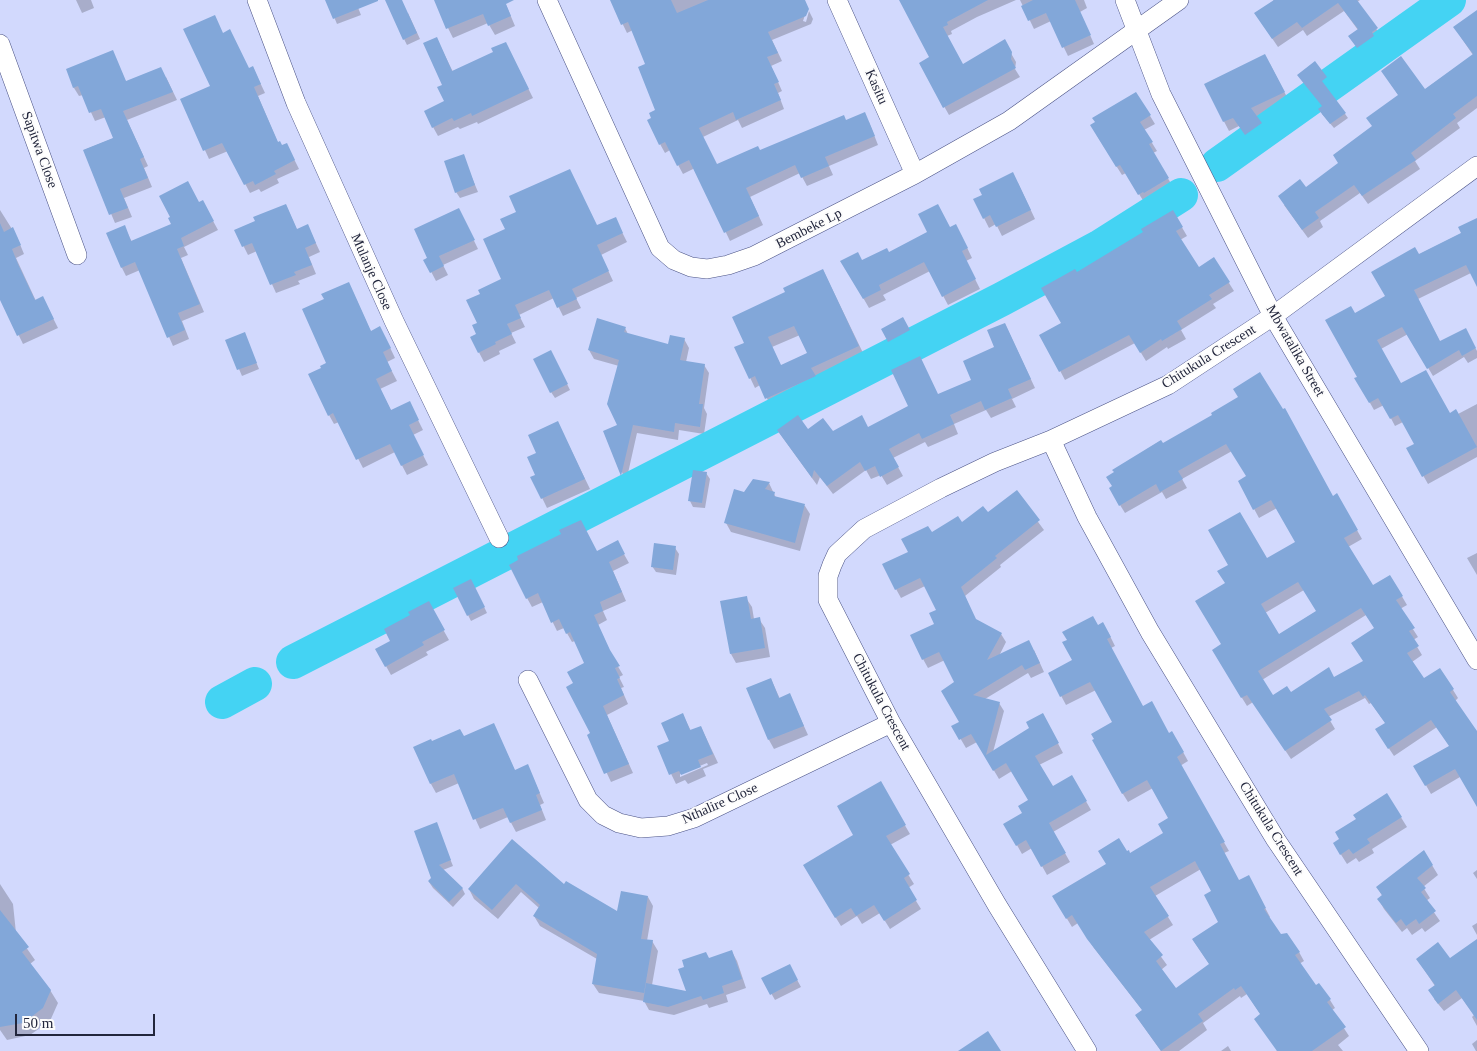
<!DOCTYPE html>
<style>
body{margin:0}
#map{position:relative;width:1477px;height:1051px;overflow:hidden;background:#d2d9fd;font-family:Georgia,serif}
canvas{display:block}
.scale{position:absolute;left:15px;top:1014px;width:140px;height:22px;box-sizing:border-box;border:2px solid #22263c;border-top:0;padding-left:6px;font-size:15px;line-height:18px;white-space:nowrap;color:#22263c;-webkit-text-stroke:4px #fcfcfc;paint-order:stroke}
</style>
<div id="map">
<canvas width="1477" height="1051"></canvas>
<div class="scale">50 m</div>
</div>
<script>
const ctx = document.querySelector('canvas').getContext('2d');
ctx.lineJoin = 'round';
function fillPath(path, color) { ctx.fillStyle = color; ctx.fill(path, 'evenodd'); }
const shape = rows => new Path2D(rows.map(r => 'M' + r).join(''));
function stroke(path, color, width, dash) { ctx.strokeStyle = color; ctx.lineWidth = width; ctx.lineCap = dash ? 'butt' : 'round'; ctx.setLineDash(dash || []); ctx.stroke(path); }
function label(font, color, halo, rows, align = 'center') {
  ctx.font = font + ' Georgia,serif'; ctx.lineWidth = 4; ctx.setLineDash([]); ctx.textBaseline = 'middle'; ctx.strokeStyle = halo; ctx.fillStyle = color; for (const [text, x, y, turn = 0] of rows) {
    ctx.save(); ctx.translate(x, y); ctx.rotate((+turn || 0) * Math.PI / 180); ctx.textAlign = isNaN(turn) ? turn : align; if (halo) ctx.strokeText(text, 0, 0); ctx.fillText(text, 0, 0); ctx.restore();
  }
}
fillPath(shape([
 [76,0,91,0,94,8,82,13],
 [327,0,355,0,361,15,337,24],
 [442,0,504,0,515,26,495,35,488,23,453,38,448,28],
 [611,0,782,0,807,9,803,21,806,22,809,11,813,19,811,24,772,40,782,61,771,66,782,91,778,93,784,109,742,128,738,120,703,137,717,166,846,121,869,122,878,145,829,166,833,175,807,186,800,173,750,197,763,225,730,241,695,168,683,174,670,150,665,153,660,144,656,111,646,65,633,30,627,33],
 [902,0,1016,0,977,17,951,31,952,34,947,36,963,66,1004,41,1016,62,1015,69,1020,77,949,115,920,64,931,58],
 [1020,0,1084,0,1087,8,1080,12,1094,44,1068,56,1051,21,1034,29],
 [1273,0,1360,0,1357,2,1382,37,1376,41,1378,45,1363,56,1355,44,1358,30,1344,11,1307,36,1303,30,1278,47,1261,22,1274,2],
 [1477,12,1477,108,1457,123,1460,128,1415,161,1420,169,1368,204,1360,193,1320,221,1323,227,1308,238,1284,205,1339,164,1399,96,1382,71,1424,90,1473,55,1460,36],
 [408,13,420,39,407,45,404,39],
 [223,34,249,69,253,67,257,76,265,93,258,96,278,143,291,153,299,169,277,179,279,183,261,192,259,189,250,193,228,151,209,159,182,100,211,87],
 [437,39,453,72,510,52,533,98,478,124,477,122,460,129,458,127,438,136,433,127,446,102],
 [113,52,126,82,166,77,177,100,127,120,148,166,144,168,152,187,124,198,132,217,115,223,84,150,114,138,106,117,95,121,83,95,79,96,74,88,68,70],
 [1270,64,1289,101,1256,117,1266,132,1251,143,1239,126,1229,131,1205,85],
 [1326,77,1329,82,1324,85,1348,118,1334,128,1322,114,1323,107,1301,79],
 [1136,93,1155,124,1144,130,1157,151,1153,153,1173,187,1150,201,1149,200,1144,202,1126,173,1122,175,1096,134],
 [463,156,478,192,460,198,456,192],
 [1018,183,1035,219,1002,236,996,224,989,228,984,218],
 [199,204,207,210,218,230,184,247,188,255,181,258,204,312,182,321,189,339,173,346,140,270,126,276,122,268,124,226,132,242,173,225],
 [286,205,297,230,308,226,320,252,309,257,316,274,298,281,300,284,276,293,257,251,248,255,236,231,257,222],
 [0,210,17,237,24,254,16,258,36,301,47,306,58,328,23,344,0,297],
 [1173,212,1187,236,1180,240,1198,269,1214,259,1234,291,1213,304,1216,308,1181,330,1186,339,1168,349,1167,347,1146,361,1135,343,1065,380,1041,335,1063,323,1077,274,1145,233],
 [463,218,478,249,443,265,448,275,436,281,425,260],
 [615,218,627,242,601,255,613,281,576,298,581,308,563,316,554,298,519,315,525,327,511,333,516,343,499,351,500,354,484,362,471,337,478,334,481,295,503,279,597,226],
 [1477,219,1477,282,1471,273,1418,299,1440,342,1470,338,1477,351,1477,358,1468,363,1464,357,1433,376,1408,334,1381,349,1401,385,1449,414,1458,414,1477,404,1477,457,1428,484,1408,449,1416,445,1403,422,1395,426,1384,405,1374,410,1356,378,1359,377,1355,315,1387,297,1418,255,1462,233],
 [961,235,972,258,966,261,980,289,948,305,930,271,883,295,886,300,869,308,842,261,862,262],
 [823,270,864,355,816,378,820,386,772,408,760,385,755,388,736,348,745,343,787,293],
 [800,335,808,353,781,366,772,347],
 [353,292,371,332,385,337,395,358,387,362,397,381,380,389,392,412,414,412,423,430,413,435,428,465,407,475,395,452,363,468,339,422,334,424,329,415,323,369,328,363],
 [902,319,910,333,891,344,883,330],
 [1005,324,1035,388,1012,399,1016,407,991,418,986,410,954,424,958,434,928,447,925,442,893,458,903,476,887,485,881,475,871,479,866,470,833,494,820,477,817,485,778,431,832,432,868,429,973,380,995,347],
 [625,328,628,334,669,346,684,339,689,348,686,362,704,365,709,373,704,408,707,414,704,434,679,430,678,440,637,433,626,482,605,431,618,426,619,366,594,359,589,350],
 [247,340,259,369,242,376,227,341],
 [554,358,570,390,555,398,551,392],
 [1214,416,1332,497,1337,495,1362,539,1348,547,1372,587,1390,576,1407,605,1400,609,1418,637,1413,640,1422,655,1412,662,1424,680,1440,669,1458,698,1455,701,1477,732,1477,800,1460,777,1431,794,1415,766,1450,746,1437,727,1394,756,1382,738,1386,724,1371,703,1369,704,1365,698,1328,717,1335,729,1291,759,1253,702,1247,706,1218,659,1223,645,1266,560,1297,542,1277,508,1259,518,1239,481,1248,477,1232,451,1182,479,1187,488,1166,499,1162,492,1125,513,1110,489,1113,487,1116,473,1114,470,1160,441,1162,445],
 [1304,590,1317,611,1279,635,1265,613],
 [1366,615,1375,628,1364,662,1334,679,1290,693,1273,697,1262,680],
 [558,423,590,489,547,508,532,477,537,475],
 [706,473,710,479,705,508,693,507,690,501],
 [769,483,776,498,805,506,810,514,800,551,731,532,726,523,745,494],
 [1016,492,1044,530,1000,565,1001,567,965,596,976,621,1001,634,1006,642,999,656,1034,650,1044,672,1031,678,1028,673,985,699,999,703,1004,711,993,752,1031,729,1043,715,1063,753,1039,765,1053,787,1072,777,1091,810,1053,832,1070,862,1047,875,1032,848,1022,854,1005,824,1023,813,1030,800,1012,771,999,779,977,742,966,748,953,726,960,722,956,683,945,660,928,668,923,659,936,624,937,611,925,586,901,598,896,589,910,552,932,534,988,514],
 [617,542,629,563,613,571,626,601,603,611,607,620,598,625,613,658,623,675,619,677,624,687,621,688,628,704,607,715,633,773,611,782,589,735,592,734,586,664,575,641,572,642,564,628,557,631,543,602,532,607,527,598,597,552],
 [675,548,679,554,676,575,656,572,652,566],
 [1477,553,1477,575,1467,558],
 [474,586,487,613,471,621,468,615],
 [746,598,752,607,754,619,759,619,765,628,770,657,736,663,731,654],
 [428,603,449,640,426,652,428,655,391,675,377,650,392,642,411,615],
 [1097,626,1108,632,1115,646,1111,648,1143,707,1169,734,1172,732,1188,761,1180,766,1229,851,1224,853,1239,882,1253,885,1270,917,1269,918,1281,936,1299,952,1304,961,1299,964,1315,987,1330,1000,1335,1008,1332,1010,1349,1036,1338,1045,1343,1051,1277,1051,1261,1015,1247,994,1241,998,1240,996,1203,1023,1207,1030,1179,1051,1161,1051,1136,1016,1143,1011,1094,948,1078,923,1072,927,1054,897,1127,853,1130,854,1165,834,1170,819,1153,788,1128,802,1123,794,1094,741,1114,722,1096,690,1066,705,1049,673,1074,661],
 [1201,869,1213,892,1219,922,1193,940,1210,965,1176,990,1161,970,1167,965,1149,940,1173,925,1155,896],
 [771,679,780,699,790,695,808,735,774,749,769,740],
 [683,715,691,731,701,727,718,763,703,769,706,776,688,784,685,780,676,784,658,747,670,742],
 [707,763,708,765,680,777,680,774],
 [494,725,515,771,528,766,544,803,540,805,546,820,516,832,508,817,480,829,459,783,436,793,431,784,431,743,464,738],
 [880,783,910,834,890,845,914,884,908,888,921,909,890,929,880,913,862,924,857,916,841,926,809,874,855,835],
 [1387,795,1407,827,1372,849,1374,853,1359,862,1356,858,1347,864,1340,853,1357,820],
 [436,824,453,866,443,870,462,888,465,894,453,907,433,888,429,882,433,878],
 [512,841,564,886,618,913,648,897,653,906,647,941,652,941,658,951,652,985,688,992,709,959,732,952,737,961,746,988,726,995,728,1002,709,1008,707,1004,674,1015,649,1010,644,1001,599,993,593,984,597,959,540,926,534,916,539,908,521,892,498,919,474,899,469,889],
 [1424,852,1438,875,1423,887,1430,898,1426,901,1440,921,1425,932,1422,928,1412,935,1407,928,1402,932,1384,909,1379,900,1383,897,1377,887],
 [1477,870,1477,879,1473,873],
 [0,884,13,904,16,933,35,960,30,964,50,990,58,1003,50,1021,30,1035,7,1040,0,1030],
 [1477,923,1477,935,1472,926],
 [1477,941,1477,1026,1472,1017,1474,1015,1462,998,1444,1011,1434,999,1435,986,1417,959,1450,960],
 [789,965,801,987,775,1000,763,979],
 [1477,1040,1477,1051,1476,1051,1472,1044],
 [1228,1046,1231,1051,1221,1051]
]), '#0003');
stroke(shape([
 [1217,165,1449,0],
 [293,662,1002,299,1099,247,1181,195],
 [222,702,255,684]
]), '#44d3f3', 34);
fillPath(shape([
 [325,0,378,0,378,1,333,19],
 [385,0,402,0,417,33,403,40],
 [434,0,514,0,506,4,511,16,488,26,483,14,446,29],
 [610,0,671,0,677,13,708,0,805,0,809,9,806,16,768,32,778,53,767,57,779,82,774,84,781,100,736,120,733,112,699,128,717,164,758,146,760,150,844,115,846,120,865,112,875,136,825,157,829,166,801,178,795,165,746,188,759,216,724,233,689,160,677,166,665,142,659,145,647,120,651,118,649,113,655,110,638,67,645,64,628,22,621,25],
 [899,0,988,0,947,22,948,25,943,27,963,64,1005,39,1012,52,1011,59,1016,68,943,108,919,63,929,57],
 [1033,0,1075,0,1091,35,1062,48,1046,13,1028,21,1021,6],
 [1274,0,1357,0,1378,28,1372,32,1374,36,1357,48,1348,36,1358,29,1338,3,1302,28,1297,22,1272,39,1254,13],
 [1477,10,1477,96,1453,114,1456,118,1411,153,1416,160,1362,196,1354,185,1315,212,1319,218,1302,230,1278,196,1300,179,1306,187,1338,163,1333,155,1372,126,1366,118,1398,95,1381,71,1401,56,1425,89,1473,54,1453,27],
 [215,15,223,33,230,29,249,68,253,66,261,84,254,87,278,142,280,141,282,145,287,143,295,160,274,171,276,174,255,185,253,181,244,185,222,143,203,151,180,99,210,86,183,29],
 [437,37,452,71,493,52,491,48,506,42,529,89,472,116,471,113,454,121,452,118,432,128,424,111,444,101,437,87,442,85,423,43],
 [113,50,126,81,161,67,173,92,123,111,144,157,140,159,148,178,120,189,128,208,109,215,83,150,113,138,101,109,89,113,78,86,73,88,66,69],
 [1265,54,1285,92,1251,108,1262,123,1245,135,1233,118,1223,122,1204,84],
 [1315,61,1327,77,1322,81,1346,113,1330,124,1318,109,1322,106,1297,75],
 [1136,92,1151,115,1140,122,1153,142,1149,144,1169,178,1144,193,1143,192,1138,195,1120,165,1116,167,1090,125,1095,122,1092,118],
 [464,154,475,185,455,193,444,161],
 [570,169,597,225,616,217,623,233,597,245,609,271,572,289,577,299,557,308,549,290,515,305,521,318,507,324,512,334,495,342,496,344,478,353,470,337,476,334,472,325,477,323,466,300,480,294,478,290,501,279,483,239,505,229,500,219,516,212,509,196],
 [1013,172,1031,210,996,227,990,215,983,219,973,199,982,195,979,189],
 [188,181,199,202,203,200,214,221,181,238,184,246,177,249,200,304,178,313,185,330,167,338,135,262,121,268,106,233,125,225,131,241,171,224,168,218,170,217,159,196],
 [286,204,297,229,308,224,316,243,305,248,312,265,294,272,296,275,270,285,252,243,242,247,234,230,255,221,253,217],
 [938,204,950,227,956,224,968,248,962,251,976,279,942,297,924,262,879,285,881,290,863,299,840,261,858,252,862,260,887,248,889,252,927,232,918,214],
 [459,208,475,240,439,256,444,266,430,273,423,260,427,258,414,229],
 [1173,210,1183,227,1176,231,1199,267,1214,257,1230,282,1209,295,1212,299,1177,321,1182,329,1162,341,1161,339,1140,353,1129,335,1059,372,1039,335,1061,323,1041,288,1075,269,1077,272,1143,232,1141,229],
 [1477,218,1477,287,1466,265,1414,290,1440,341,1466,328,1476,348,1462,356,1459,350,1427,369,1402,327,1377,340,1401,383,1426,370,1450,413,1456,409,1477,447,1422,477,1406,448,1414,444,1398,415,1390,419,1378,398,1369,403,1354,378,1357,377,1325,320,1351,306,1355,313,1385,296,1371,272,1415,247,1419,254,1461,233,1458,227],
 [0,223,4,232,13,227,21,245,12,249,18,264,35,300,43,296,54,319,17,336,0,300],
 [823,269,859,346,811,368,816,376,765,399,755,376,749,379,734,347,744,343,732,317,785,292,783,288],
 [794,326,807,353,781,365,768,337],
 [349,282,371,331,380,326,391,348,383,352,392,371,376,379,391,410,410,401,419,420,409,425,424,455,401,466,390,444,356,460,333,413,328,416,308,374,321,368,320,366,326,363,302,309,324,299,321,294],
 [903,317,910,330,888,342,881,329],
 [597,318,626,327,624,332,668,344,670,335,685,338,680,360,705,364,699,404,703,404,700,427,675,423,674,432,633,425,621,476,603,431,617,425,607,404,619,360,588,350],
 [1005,323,1031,379,1008,389,1012,398,985,410,981,401,950,415,954,424,922,439,919,433,889,449,899,467,880,477,875,466,865,471,860,462,827,486,814,470,812,478,777,430,798,415,808,429,823,418,833,431,862,415,868,427,908,406,891,370,920,356,938,394,971,380,963,361,994,347,987,330],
 [245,332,257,363,237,370,225,340],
 [551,350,568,384,550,393,533,359],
 [1260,372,1283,409,1285,408,1333,496,1337,493,1358,530,1344,538,1373,585,1390,575,1403,596,1396,600,1415,628,1409,631,1419,646,1407,653,1424,678,1440,668,1454,689,1450,692,1477,731,1477,807,1455,769,1425,786,1413,766,1449,746,1431,720,1388,749,1375,729,1385,723,1365,695,1363,697,1359,691,1324,709,1332,720,1285,751,1247,695,1241,698,1212,650,1221,644,1195,601,1225,583,1217,571,1228,565,1208,530,1240,512,1267,558,1295,542,1271,500,1253,510,1238,481,1246,476,1226,444,1178,471,1183,479,1160,492,1156,484,1119,506,1109,488,1112,486,1106,477,1114,472,1112,470,1161,440,1163,443,1212,415,1211,413,1238,397,1233,389],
 [1298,582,1316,611,1279,634,1261,604],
 [1361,608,1374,628,1351,643,1363,661,1334,677,1329,667,1291,692,1287,686,1273,695,1258,671],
 [558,421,585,479,541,499,530,477,535,475,527,457,536,453,528,435],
 [693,470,707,472,702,503,688,501],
 [753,479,770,482,765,489,775,492,774,496,805,504,795,543,724,523,734,489,744,492],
 [1017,490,1040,520,995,556,997,558,961,587,976,619,1002,633,987,660,1029,640,1040,663,1025,670,1022,665,973,695,1000,702,986,755,1029,728,1026,722,1043,713,1059,743,1035,756,1053,786,1072,775,1087,801,1049,823,1066,853,1041,867,1026,840,1016,846,1003,824,1022,813,1018,806,1028,800,1006,763,993,771,971,734,959,740,951,726,959,722,941,691,954,682,939,652,922,660,910,635,934,624,929,613,936,610,920,578,895,590,882,564,908,552,901,539,928,526,932,532,958,516,962,522,983,506,988,512],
 [581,520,597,551,618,540,625,554,609,562,622,592,600,602,603,611,594,615,610,650,620,666,615,668,620,678,617,679,624,695,603,706,629,764,604,774,587,735,590,733,566,687,573,683,567,672,584,663,570,632,566,634,559,619,551,623,538,593,526,599,509,565,518,560,517,556,561,534,559,530],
 [654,543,676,546,673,570,651,567],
 [471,579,485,607,467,616,453,588],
 [747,596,751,619,760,617,765,648,730,654,720,601],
 [429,601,445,630,422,642,424,645,385,667,375,649,390,641,384,629,410,615,408,612],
 [1093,616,1098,625,1103,622,1111,637,1107,639,1143,706,1152,701,1169,733,1172,731,1184,752,1177,757,1225,842,1220,844,1239,880,1249,875,1266,908,1264,909,1281,934,1287,933,1300,952,1295,955,1316,985,1319,983,1331,999,1327,1002,1346,1027,1312,1051,1277,1051,1254,1019,1260,1014,1241,986,1235,990,1234,988,1198,1014,1203,1021,1161,1051,1135,1015,1142,1010,1087,939,1072,915,1066,919,1052,896,1106,864,1098,851,1119,838,1127,851,1129,850,1130,853,1163,833,1158,824,1168,818,1147,780,1122,794,1092,740,1094,739,1091,734,1112,722,1090,682,1060,697,1048,673,1072,660,1062,642,1067,640,1062,632],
 [1195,861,1211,891,1204,895,1218,922,1192,939,1209,964,1176,988,1156,961,1163,955,1144,932,1169,916,1150,887],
 [771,678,779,698,790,693,804,726,768,740,746,688],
 [683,713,690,730,701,726,713,754,698,760,701,767,681,775,679,771,669,775,657,746,669,741,661,723],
 [494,723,515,770,528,764,540,793,536,795,542,810,510,823,503,808,473,820,454,774,430,784,413,747,431,739,432,741,460,729,464,736],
 [881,781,906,825,886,836,910,874,904,878,917,900,884,921,874,905,856,916,851,908,835,918,803,865,853,835,837,806],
 [1387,793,1402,817,1367,839,1370,843,1353,854,1349,849,1340,855,1333,843,1339,839,1335,832,1356,819,1353,815],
 [437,822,451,860,439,865,463,888,449,902,428,881,431,878,414,831],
 [512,839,564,884,566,881,617,911,621,891,648,896,641,939,653,940,644,993,592,984,597,954,533,916,540,905,516,884,492,910,468,889],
 [1424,850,1433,865,1417,878,1426,888,1421,892,1436,911,1419,924,1416,919,1406,926,1401,919,1396,923,1377,899,1382,895,1376,887],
 [0,910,29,947,22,952,51,990,43,1008,23,1023,0,1027],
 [1477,939,1477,1020,1456,990,1438,1004,1428,990,1435,985,1416,959,1438,942,1450,958],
 [732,950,742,979,722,986,724,993,703,1000,701,996,668,1007,643,1002,646,983,686,991,678,969,684,967,682,960,706,952,709,958],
 [790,964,798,980,770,995,761,978],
 [988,1031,1001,1051,958,1051]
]), '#82a7d9');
const minor = shape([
 [257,0,296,103,394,321,499,538],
 [547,0,660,248,674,260,691,267,707,269,728,265,754,256,915,174,1009,121,1179,0],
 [837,0,915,174],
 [1125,0,1161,94,1273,316,1477,660],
 [0,44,77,255],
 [1051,440,1087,517,1150,632,1276,840,1419,1051],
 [528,680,588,800,603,815,619,823,641,828,668,826,694,818,891,723],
 [1087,1051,997,905,891,723,828,600,828,576,832,565,837,554,864,529,941,488,995,462,1051,440,1168,385,1273,316,1477,166]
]);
stroke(minor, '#4a5285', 20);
stroke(minor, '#fff', 19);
label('14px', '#22263c', '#fcfcfc', [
 ["Kasitu",876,87,66],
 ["Sapitwa Close",39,150,70],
 ["Bembeke Lp",809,229,-27],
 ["Mulanje Close",371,272,66],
 ["Mbwatalika Street",1295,351,60],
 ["Chitukula Crescent",1209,357,-32],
 ["Chitukula Crescent",881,702,62],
 ["Nthalire Close",720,804,-24],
 ["Chitukula Crescent",1271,829,58]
]);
</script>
